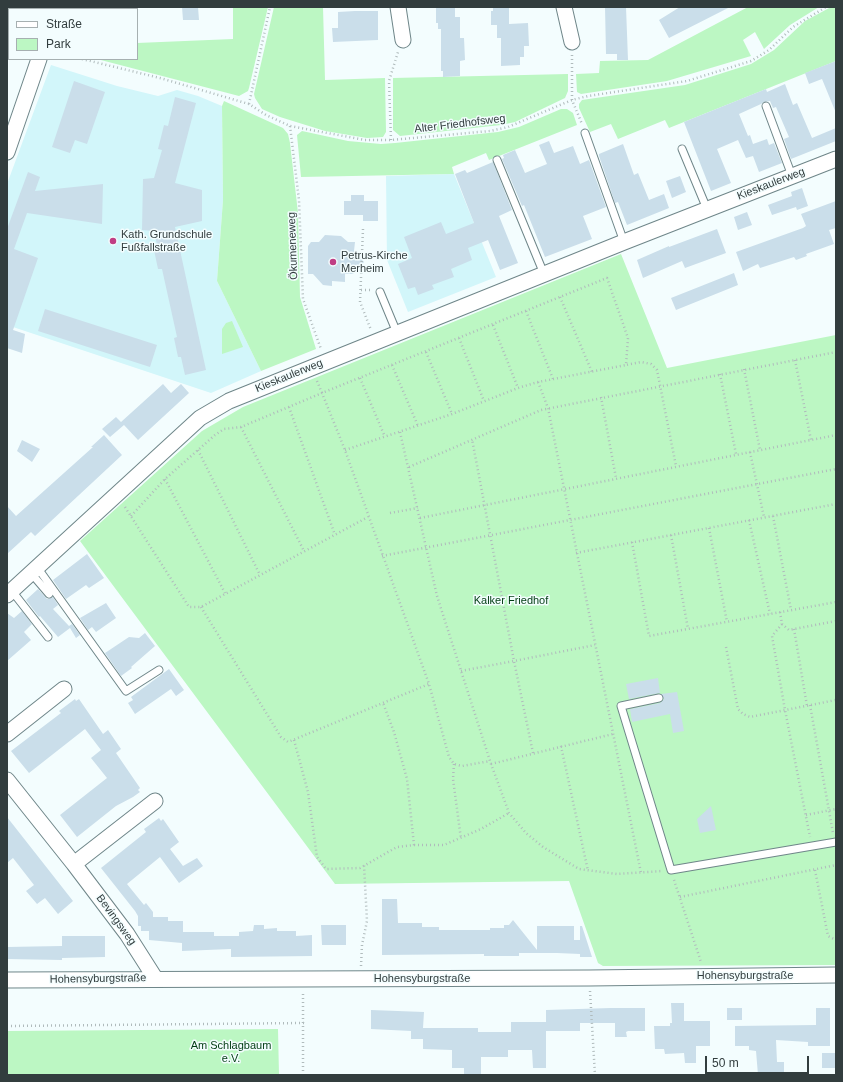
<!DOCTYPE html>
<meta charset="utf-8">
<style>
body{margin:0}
#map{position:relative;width:843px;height:1082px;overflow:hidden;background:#f3fdfe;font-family:Arial,sans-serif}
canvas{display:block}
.frame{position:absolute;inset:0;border:8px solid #323d3e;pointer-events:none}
.legend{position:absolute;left:8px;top:8px;width:130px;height:52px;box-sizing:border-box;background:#f3fdfe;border:1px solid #a6b0b1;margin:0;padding:5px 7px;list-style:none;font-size:12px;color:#323d3e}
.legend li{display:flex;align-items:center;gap:8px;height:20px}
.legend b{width:20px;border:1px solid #a6b0b1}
.scale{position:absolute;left:705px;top:1056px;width:104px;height:18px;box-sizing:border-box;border:2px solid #323d3e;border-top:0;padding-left:5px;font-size:12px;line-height:14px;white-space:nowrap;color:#323d3e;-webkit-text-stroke:3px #f3fdfe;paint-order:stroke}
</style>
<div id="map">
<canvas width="843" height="1082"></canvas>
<div class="frame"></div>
<ul class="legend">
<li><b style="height:5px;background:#fff"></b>Straße</li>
<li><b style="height:11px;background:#bcf7c3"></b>Park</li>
</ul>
<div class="scale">50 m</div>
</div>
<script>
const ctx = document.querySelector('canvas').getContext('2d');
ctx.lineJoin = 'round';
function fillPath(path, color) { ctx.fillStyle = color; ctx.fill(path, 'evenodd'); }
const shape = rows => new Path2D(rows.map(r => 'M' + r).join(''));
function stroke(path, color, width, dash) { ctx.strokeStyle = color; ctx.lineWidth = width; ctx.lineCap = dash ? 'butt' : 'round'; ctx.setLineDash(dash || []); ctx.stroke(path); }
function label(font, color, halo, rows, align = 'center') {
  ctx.font = font + ' Arial,sans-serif'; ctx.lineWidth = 3; ctx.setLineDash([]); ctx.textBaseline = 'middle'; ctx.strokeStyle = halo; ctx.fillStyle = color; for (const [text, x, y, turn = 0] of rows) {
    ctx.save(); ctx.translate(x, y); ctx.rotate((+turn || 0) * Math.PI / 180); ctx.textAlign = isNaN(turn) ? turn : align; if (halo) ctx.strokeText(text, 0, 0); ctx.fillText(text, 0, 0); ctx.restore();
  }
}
fillPath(shape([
 [51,65,117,86,158,96,177,90,198,96,222,106,223,200,217,281,261,371,211,393,7,325,7,184],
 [454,174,496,277,408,312,387,260,386,176]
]), '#d2f6fa');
fillPath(shape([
 [233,7,268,7,249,88,248,91,239,96,97,59,137,59,137,43,233,39],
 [274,7,323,7,325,80,385,78,386,132,383,137,367,138,325,131,280,117,262,109,255,98,254,94],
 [748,7,819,7,790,25,764,49,755,32,743,40,751,56,667,81,581,94,577,92,576,74,599,73,600,61,648,60],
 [831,7,836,7,836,61,669,128,665,120,618,139,611,124,590,132,579,108,579,104,582,100,685,85,751,64,774,50,805,21],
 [568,74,568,91,565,98,515,122,501,125,400,136,393,130,393,78],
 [224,101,283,128,288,134,290,143,298,213,300,297,316,349,261,371,217,281,223,200,222,106],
 [561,109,567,109,573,113,577,125,489,160,486,153,452,167,454,174,301,177,297,135,302,131,348,141,381,144,395,143,498,132,519,127],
 [621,254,667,368,836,335,836,965,603,966,598,963,569,881,335,884,80,541,202,431,243,407],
 [232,321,243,347,222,354,222,329,226,323],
 [278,1029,279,1075,7,1075,7,1031]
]), '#bcf7c3');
fillPath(shape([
 [182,7,198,7,199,20,183,20],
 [436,7,455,7,455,17,460,17,460,38,464,38,465,60,460,61,460,76,443,77,443,71,441,71,441,29,438,29,438,23,436,23],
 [493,7,509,7,509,24,528,23,529,46,524,46,524,57,520,57,520,65,501,66,501,38,497,38,497,25,491,25,491,11,493,11],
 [605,7,626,7,628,60,617,60,617,54,606,54],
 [680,7,730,7,669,38,659,20],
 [355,11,378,11,378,40,333,42,332,28,338,28,338,12],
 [836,61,836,113,822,79,809,84,805,73],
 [74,81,105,92,87,144,75,140,70,153,52,147],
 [785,84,793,105,797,103,812,138,836,128,836,141,791,159,784,139,789,137,776,107,773,108,770,101,764,102,761,104,739,114,748,136,750,135,753,144,767,139,769,145,774,143,782,163,759,172,753,156,746,158,738,140,717,149,731,183,711,191,684,122,766,89,767,92],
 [175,97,196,103,175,183,202,190,202,221,175,227,206,370,185,375,181,357,178,357,174,338,177,337,162,269,158,269,154,250,158,249,154,231,142,230,143,179,154,178,162,150,158,149,164,125,168,126],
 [549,141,554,153,573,146,580,164,589,160,606,207,583,216,592,239,545,257,524,205,522,206,502,159,504,158,503,155,515,150,525,173,547,164,539,145],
 [623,144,634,175,638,173,649,200,664,194,669,208,627,225,618,202,615,203,599,156,599,154],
 [493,162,512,210,499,216,518,263,500,270,488,240,468,248,472,260,451,269,454,277,432,285,434,289,418,295,415,287,408,289,398,264,412,258,404,237,441,222,446,234,474,223,455,174,465,170,467,173],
 [28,172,40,177,35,191,103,184,102,224,27,213,14,249,38,258,13,330,25,334,22,353,7,348,7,229],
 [680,176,686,192,672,198,666,181],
 [802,188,808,206,797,210,796,207,772,215,768,205,792,196,791,192],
 [351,195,364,195,364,201,378,201,378,221,363,221,363,215,344,215,344,201,351,201],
 [836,201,836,228,829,230,834,244,806,254,807,256,796,260,794,257,760,268,758,264,743,271,736,252,803,228,806,226,801,214],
 [747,212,752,225,738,230,734,217],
 [717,229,726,253,685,268,682,261,643,278,637,260,669,246,669,247],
 [325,235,341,236,348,242,355,242,354,251,364,262,353,274,345,274,345,282,332,281,332,286,323,285,313,274,308,274,308,246,311,242,319,242],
 [734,273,738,285,676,310,671,298],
 [45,309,157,345,150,367,38,331],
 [163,384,171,393,181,384,189,393,138,440,124,425,110,437,102,429,116,417,121,422],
 [104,435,122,455,35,536,31,532,7,554,7,506,16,516,93,447,91,447],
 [22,440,40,449,32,462,17,451],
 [87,554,104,578,89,588,86,585,66,599,53,580],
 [38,589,47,599,53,597,58,605,53,609,69,626,72,624,80,635,76,638,70,628,58,637,40,616,39,617,26,600],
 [106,603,116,618,96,632,92,627,88,630,80,618],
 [22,611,32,624,24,632,31,640,7,661,7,613,14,618],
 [145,633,155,646,131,667,132,668,121,676,105,653,129,637,139,638],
 [169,669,184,690,176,696,171,689,135,714,128,703,133,700,131,697],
 [658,678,660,693,629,699,626,684],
 [677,692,684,731,673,733,670,714,632,722,630,709,660,703,664,699,661,694],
 [75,699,76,701,79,699,103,734,108,730,121,749,116,753,140,788,138,790,140,792,133,797,116,806,77,837,60,815,107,778,91,758,101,750,85,729,29,773,11,751,61,713,59,711],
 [711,806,716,830,700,833,697,819],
 [7,817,73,901,58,914,45,898,37,904,26,891,34,885,13,858,7,863],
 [159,818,161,821,163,819,179,842,170,849,183,866,197,858,203,866,179,883,160,857,127,884,144,905,146,903,153,912,153,917,168,917,168,921,183,921,183,932,214,932,214,936,239,936,239,932,253,931,254,925,264,925,264,929,277,928,277,931,296,931,296,936,312,935,312,956,231,957,231,949,182,951,182,943,149,940,149,931,141,931,141,926,138,926,138,916,135,911,101,868,146,832,144,829],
 [382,899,397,899,398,923,422,923,422,927,439,927,439,930,490,930,490,928,504,928,504,925,509,925,513,920,537,950,537,926,574,926,574,940,580,940,580,926,582,926,592,957,580,957,580,954,557,953,519,953,519,956,484,956,484,954,382,955],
 [321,925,346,925,346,945,322,945],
 [62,936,105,936,105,957,62,958,62,960,7,959,7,947,62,946],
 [671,1003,684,1003,684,1021,710,1021,710,1046,696,1046,696,1063,685,1063,684,1053,665,1054,664,1049,655,1049,654,1026,670,1026,670,1023,672,1023],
 [611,1008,645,1008,645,1031,628,1031,626,1032,627,1037,615,1037,615,1023,580,1023,580,1031,546,1031,546,1068,533,1068,532,1050,508,1050,508,1057,481,1057,481,1075,464,1075,464,1068,452,1068,452,1050,423,1049,423,1039,411,1039,411,1031,371,1029,371,1010,424,1012,423,1028,478,1028,478,1032,511,1032,511,1022,546,1022,546,1010],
 [727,1008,742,1008,742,1020,727,1020],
 [816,1008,830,1008,830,1046,808,1046,808,1042,776,1040,777,1062,784,1062,784,1075,758,1075,756,1051,749,1050,749,1046,735,1046,735,1026,816,1025],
 [822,1053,836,1053,836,1068,822,1068]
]), '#cadeea');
const service = shape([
 [766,106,792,176],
 [585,133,624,242],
 [682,149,707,209],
 [497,160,544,274],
 [380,292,397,333],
 [37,567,126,691,159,670],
 [31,573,49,594],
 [12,591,48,637],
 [659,698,621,706,671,870,836,842]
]);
const minor = shape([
 [398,7,403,40],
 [564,7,572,42],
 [57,9,57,7],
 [7,152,39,59],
 [7,595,200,418,229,401,624,242,836,159],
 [7,734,64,689],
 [7,780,74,864,127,934,155,978],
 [74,864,155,801],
 [7,980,589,978,836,975]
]);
stroke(service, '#6f8689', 9);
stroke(minor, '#6f8689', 17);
stroke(shape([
 [572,55,572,100,582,124],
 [82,59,160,78,249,104,266,115,290,126,365,140,391,140,490,131,508,127,572,100,588,96,687,81,751,61,769,50,793,27,826,7],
 [249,104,270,7],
 [290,126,299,200,303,299,321,349],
 [391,140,389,81,398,52],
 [363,229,360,302,371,330],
 [361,290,370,290],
 [560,297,592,372],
 [526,311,553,379],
 [493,325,518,388],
 [459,338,484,401],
 [426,352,452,414],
 [795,360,811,440],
 [392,365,418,426],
 [744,369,760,450],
 [720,374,736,454],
 [360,378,385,437],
 [317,381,322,393,607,278,628,338,626,365,641,362,651,364,657,370,676,466],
 [538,382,548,408,641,873],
 [601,397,616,478],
 [289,407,335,535],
 [241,427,304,551],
 [400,432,437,596,491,764,509,813,526,833,543,847,579,869,617,874,662,871],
 [198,450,260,575],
 [345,450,452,414,518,388,538,382,626,365],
 [750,452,764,517],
 [409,467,541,410,836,352],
 [165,479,225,593],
 [125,507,189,607,201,607,368,517],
 [390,513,418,508],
 [131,516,165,479,215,435,224,429,241,427,322,393,345,450,429,684,449,757,454,764,462,766,490,761],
 [773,516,791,610],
 [420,518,836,435],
 [749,520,770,614],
 [709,528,727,622],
 [671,535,688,629],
 [632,542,649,636,836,602],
 [576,553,836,504],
 [382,556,836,469],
 [201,607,281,737,288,742,429,684],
 [780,612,782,624,789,630,836,621],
 [782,624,772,636,785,710,810,837],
 [794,629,807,706],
 [726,647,738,709,743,714,750,717,836,700],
 [461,671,514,661,472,439],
 [810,705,833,833],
 [294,740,308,792,317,857,326,869,360,868,397,847,414,845,407,779,394,732,383,703],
 [561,746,588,871],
 [533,753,514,661,595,645],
 [454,764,453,779,461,839],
 [491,764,613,734],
 [806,815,836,809],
 [414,845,444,845,481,829,509,813],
 [815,870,828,936,836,940],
 [674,880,701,962],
 [680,897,836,865],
 [361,966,362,945,367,921,364,865],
 [590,991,595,1075],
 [7,1026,304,1023],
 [303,1075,303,992]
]), '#b0bbbc', 2.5, [1, 3]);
stroke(service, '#fff', 7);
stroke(minor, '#fff', 15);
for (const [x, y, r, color] of [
 [113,241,4,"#c03d84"],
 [333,262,4,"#c03d84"]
]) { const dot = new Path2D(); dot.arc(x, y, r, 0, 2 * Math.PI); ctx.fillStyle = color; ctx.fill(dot); stroke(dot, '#f3fdfe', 1.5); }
label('11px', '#323d3e', '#f3fdfe', [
 ["Alter Friedhofsweg",460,124,-7],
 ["Kieskaulerweg",771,184,-21],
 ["Ökumeneweg",293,246,-92],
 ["Kieskaulerweg",289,376,-22],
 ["Bevingsweg",116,920,54],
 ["Hohensyburgstraße",745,976],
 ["Hohensyburgstraße",98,979,-1],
 ["Hohensyburgstraße",422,979]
]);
label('11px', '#323d3e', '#f3fdfe', [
 ["Kath. Grundschule",121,235],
 ["Fußfallstraße",121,248],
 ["Petrus-Kirche",341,256],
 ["Merheim",341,269]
], 'left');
label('11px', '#003c12', '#f3fdfe', [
 ["Kalker Friedhof",511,601],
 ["Am Schlagbaum",231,1046],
 ["e.V.",231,1059]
]);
</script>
